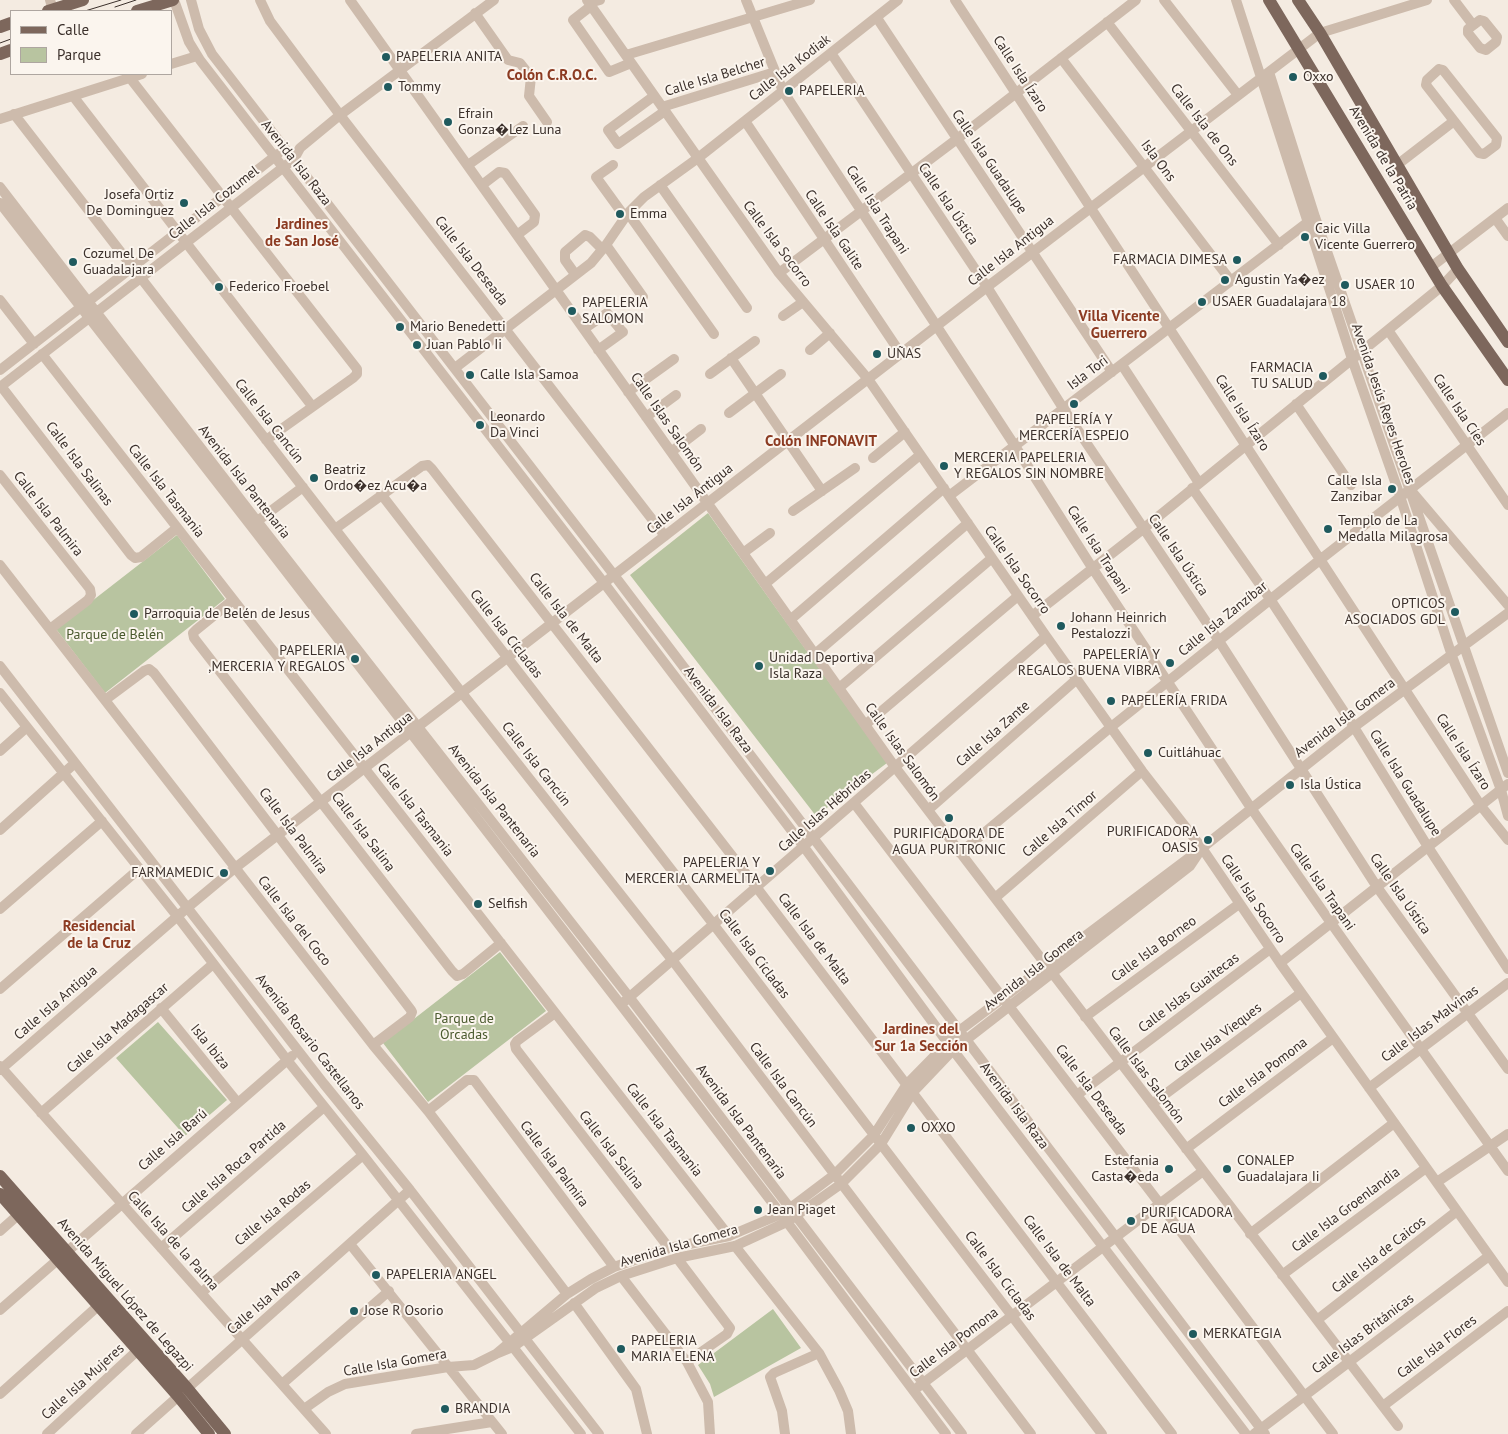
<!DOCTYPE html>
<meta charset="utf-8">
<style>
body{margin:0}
#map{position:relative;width:1508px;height:1434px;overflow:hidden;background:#f4ebe1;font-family:"PT Sans",sans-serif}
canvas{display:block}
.legend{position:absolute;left:10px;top:10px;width:162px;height:65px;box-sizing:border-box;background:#fbf5ee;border:1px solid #aea6a0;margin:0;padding:6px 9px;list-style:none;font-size:15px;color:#3b302b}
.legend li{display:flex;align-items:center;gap:10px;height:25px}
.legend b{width:25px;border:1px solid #aea6a0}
</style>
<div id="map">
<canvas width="1508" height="1434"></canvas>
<ul class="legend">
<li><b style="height:6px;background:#7d675c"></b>Calle</li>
<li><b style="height:14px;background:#b8c4a0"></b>Parque</li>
</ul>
</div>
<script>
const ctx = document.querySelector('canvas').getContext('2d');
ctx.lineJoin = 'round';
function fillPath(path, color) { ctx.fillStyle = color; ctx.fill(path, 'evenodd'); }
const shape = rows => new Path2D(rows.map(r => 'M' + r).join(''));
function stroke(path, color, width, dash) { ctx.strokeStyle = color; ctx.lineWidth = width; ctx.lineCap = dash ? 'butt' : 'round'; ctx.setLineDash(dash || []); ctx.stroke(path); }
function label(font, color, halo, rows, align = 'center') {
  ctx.font = font + ' "PT Sans",sans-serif'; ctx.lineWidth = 4; ctx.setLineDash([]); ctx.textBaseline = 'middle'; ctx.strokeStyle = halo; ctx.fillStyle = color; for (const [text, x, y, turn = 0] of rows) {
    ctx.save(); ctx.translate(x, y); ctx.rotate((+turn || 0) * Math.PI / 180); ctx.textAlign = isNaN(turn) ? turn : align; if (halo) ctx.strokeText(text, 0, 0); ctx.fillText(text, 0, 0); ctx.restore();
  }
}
fillPath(shape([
 [708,513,887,763,816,816,630,575],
 [177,535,225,599,105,693,56,629],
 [500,952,546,1011,428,1102,383,1043],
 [158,1022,227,1100,185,1136,116,1058],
 [773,1309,801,1348,714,1397,710,1384,698,1365]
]), '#b8c4a0');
stroke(shape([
 [50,0,53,10],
 [174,0,189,42,200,60,604,583,804,847,953,1050,1246,1434],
 [191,0,199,29,212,54,614,575,1265,1434],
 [260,0,270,21,340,115,665,536],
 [350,0,895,767,1398,1426],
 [587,0,779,273,868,379,1046,636,1142,771,1202,848,1280,963,1508,1282],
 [746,0,783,91,1015,446,1093,569,1251,808,1331,923,1508,1171],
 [955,0,1481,806,1508,840],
 [1164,0,1238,95],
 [1236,0,1352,359,1400,496,1452,656,1501,790,1508,816],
 [1454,0,1473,25],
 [589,3,600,0],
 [591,6,573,20,609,72,631,63],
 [475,13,508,60,520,63,531,77,529,96,547,122],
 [877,18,1112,372],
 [1480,20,1484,21,1497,37,1496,42,1486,50,1480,48,1468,33,1468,29,1480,20],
 [1107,22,1279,245],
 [831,53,987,287,1063,408,1219,641,1377,887,1508,1069],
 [626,55,810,0],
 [1061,58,1231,281],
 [171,64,197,56],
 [1439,69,1443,70,1497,138,1496,145,1484,154,1479,153,1426,85,1427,80,1439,69],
 [1269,72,1315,217,1508,773],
 [130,78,357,369,357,374,353,378,266,440],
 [73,96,312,406],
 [654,96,608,130,618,144,665,111],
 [662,107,775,72],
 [14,114,462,693,673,961,1031,1434],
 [0,119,142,74],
 [745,121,901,354],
 [468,165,523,126],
 [613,165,596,177,625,217],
 [1397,165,1454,121],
 [482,185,499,172,505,173,535,215,534,222,517,235],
 [660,185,747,308],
 [0,187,257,521,630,998,962,1434],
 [0,203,251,526,621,1005,781,1214,946,1434],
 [628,213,714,334],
 [1495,218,1508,236],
 [606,245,643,297],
 [1431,267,1508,208],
 [779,273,957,139,1136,0],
 [575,274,565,260,565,252,585,235,590,237,602,249],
 [0,300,34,344],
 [783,316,803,302],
 [584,329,607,313,621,330,623,332,598,350],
 [1388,330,1508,505],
 [810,350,830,333],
 [42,354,729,1236],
 [731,358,822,491],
 [1122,365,1199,483],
 [455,368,591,263,606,245,628,213,644,197,698,158,898,0],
 [0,370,278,154],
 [710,374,755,341],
 [1,386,131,555,135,558,141,557,177,528],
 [0,387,294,159,300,148,340,115,494,0],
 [628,392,674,359],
 [1296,404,1351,485],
 [729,413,781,374],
 [646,417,676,395],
 [671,452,701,429],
 [873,458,905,432],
 [0,475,90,589,91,595,88,600,50,629],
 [1192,488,1270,599,1354,727,1428,847,1508,969],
 [1413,493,1508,605],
 [381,494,714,925,1102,1434],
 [949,496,1312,219],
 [793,511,855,468],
 [252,525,303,487],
 [335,529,422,466,428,465,432,469,757,888,1172,1434],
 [743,553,770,533],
 [0,565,373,1045,428,1111,567,1294],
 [765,584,920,455],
 [233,600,196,630,193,633,194,638,452,971,457,976,463,974,501,943],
 [1032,616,1143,529,1388,330,1442,286,1458,269],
 [790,620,944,488],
 [815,654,968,523],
 [0,666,224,955,324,1084,410,1190,599,1434],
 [839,688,992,558],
 [0,693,177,916,287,1060,363,1155,581,1434],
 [105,700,144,671,149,669,154,673,411,1010,412,1012,410,1017,373,1045],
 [865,725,1018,596],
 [0,751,27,727],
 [854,803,1160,1204,1333,1434],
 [928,810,1077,679],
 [0,830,75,763],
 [960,853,1111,727,1321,559,1508,413],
 [995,898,1142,771],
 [0,909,102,821],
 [1280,963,1508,784],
 [0,989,139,869],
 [625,1001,1046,636],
 [161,1008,237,1102],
 [555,1013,517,1041,515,1044,516,1049,669,1248],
 [1085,1017,1239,904],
 [0,1066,326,1434],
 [0,1070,187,908,235,868,987,287,1320,33,1427,0],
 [1369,1088,1508,983],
 [1077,1095,1270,949],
 [1152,1104,1301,993],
 [428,1111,467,1080,474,1080,614,1267],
 [41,1113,213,964],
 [1186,1149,1333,1038],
 [1437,1182,1508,1134],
 [0,1231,18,1215],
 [1250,1234,1394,1123],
 [350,1244,502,1434],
 [735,1246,819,1353,839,1390,848,1411,851,1434],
 [161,1248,324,1107],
 [677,1258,730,1328,727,1334,687,1362],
 [1282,1275,1426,1168],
 [621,1276,687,1362,708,1402,710,1434],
 [201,1293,363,1155],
 [574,1303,636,1389,647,1434],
 [0,1310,292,1056],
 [1317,1320,1457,1211],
 [496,1354,567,1294,591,1279,614,1267,669,1248,729,1236,781,1214,789,1209,834,1175,874,1135,907,1084,959,1031,1202,848,1354,727,1508,613],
 [282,1384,389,1291],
 [918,1387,1203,1171],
 [0,1394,98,1306],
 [1383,1406,1508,1311],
 [304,1409,328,1392,345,1384,448,1367,474,1365,496,1354,513,1347,596,1288,621,1276,677,1258,735,1246,787,1222,841,1184,881,1144,913,1092,953,1050,1190,866,1200,851],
 [47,1434,138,1350],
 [136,1434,410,1190],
 [416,1434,492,1422],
 [785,1434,782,1411,770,1377,774,1373,819,1353],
 [1254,1434,1489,1256]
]), '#cdbbac', 10);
stroke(shape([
 [1269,0,1442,286,1508,380],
 [1298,0,1320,33,1458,269,1508,342],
 [48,11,83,0],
 [137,11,173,0],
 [0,27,11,23],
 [0,54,11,50],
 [0,1176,187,1388,225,1434],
 [0,1194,178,1396,209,1434]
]), '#7d675c', 12);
stroke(shape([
 [115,7,136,0],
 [85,11,121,0],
 [0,43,11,39]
]), '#3b302b', 1);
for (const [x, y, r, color] of [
 [386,57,5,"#1f5a5e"],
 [1293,77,5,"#1f5a5e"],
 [388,87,5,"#1f5a5e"],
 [789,91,5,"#1f5a5e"],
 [448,122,5,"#1f5a5e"],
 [184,203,5,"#1f5a5e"],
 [620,214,5,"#1f5a5e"],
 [1305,237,5,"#1f5a5e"],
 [1237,260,5,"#1f5a5e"],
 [73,262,5,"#1f5a5e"],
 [1225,280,5,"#1f5a5e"],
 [1345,285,5,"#1f5a5e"],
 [219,287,5,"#1f5a5e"],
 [1202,302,5,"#1f5a5e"],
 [572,311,5,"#1f5a5e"],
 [400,327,5,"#1f5a5e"],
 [417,345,5,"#1f5a5e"],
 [877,354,5,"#1f5a5e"],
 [470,375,5,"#1f5a5e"],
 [1323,376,5,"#1f5a5e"],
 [1074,404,5,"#1f5a5e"],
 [480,425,5,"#1f5a5e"],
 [944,466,5,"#1f5a5e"],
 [314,478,5,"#1f5a5e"],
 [1392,489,5,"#1f5a5e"],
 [1328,529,5,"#1f5a5e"],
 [1455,612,5,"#1f5a5e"],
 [134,614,5,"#1f5a5e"],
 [1061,626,5,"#1f5a5e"],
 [355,659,5,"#1f5a5e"],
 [1170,663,5,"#1f5a5e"],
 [759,666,5,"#1f5a5e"],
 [1111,701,5,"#1f5a5e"],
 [1148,753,5,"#1f5a5e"],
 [1290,785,5,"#1f5a5e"],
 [949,818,5,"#1f5a5e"],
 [1208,840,5,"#1f5a5e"],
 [770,871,5,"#1f5a5e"],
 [224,873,5,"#1f5a5e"],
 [478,904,5,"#1f5a5e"],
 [911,1128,5,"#1f5a5e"],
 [1169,1169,5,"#1f5a5e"],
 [1227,1169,5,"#1f5a5e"],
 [758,1210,5,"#1f5a5e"],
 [1131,1221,5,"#1f5a5e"],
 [376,1275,5,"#1f5a5e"],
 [354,1311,5,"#1f5a5e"],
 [1193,1334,5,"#1f5a5e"],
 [621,1349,5,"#1f5a5e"],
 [445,1409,5,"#1f5a5e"]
]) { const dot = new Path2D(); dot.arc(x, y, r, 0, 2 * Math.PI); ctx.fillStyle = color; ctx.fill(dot); stroke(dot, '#fbf5ee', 2); }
label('14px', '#3b302b', '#fbf5ee', [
 ["PAPELERIA ANITA",396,57],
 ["Oxxo",1303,77],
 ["Tommy",398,87],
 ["PAPELERIA",799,91],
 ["Efrain",458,114],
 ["Gonza�Lez Luna",458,130],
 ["Josefa Ortiz",174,195,"right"],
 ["De Dominguez",174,211,"right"],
 ["Emma",630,214],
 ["Caic Villa",1315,229],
 ["Vicente Guerrero",1315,245],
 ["Cozumel De",83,254],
 ["Guadalajara",83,270],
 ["FARMACIA DIMESA",1227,260,"right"],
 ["Agustin Ya�ez",1235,280],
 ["USAER 10",1355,285],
 ["Federico Froebel",229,287],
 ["USAER Guadalajara 18",1212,302],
 ["PAPELERIA",582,303],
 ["SALOMON",582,319],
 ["Mario Benedetti",410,327],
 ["Juan Pablo Ii",427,345],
 ["UÑAS",887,354],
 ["FARMACIA",1313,368,"right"],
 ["TU SALUD",1313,384,"right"],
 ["Calle Isla Samoa",480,375],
 ["Leonardo",490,417],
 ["Da Vinci",490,433],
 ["PAPELERÍA Y",1074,420,"center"],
 ["MERCERÍA ESPEJO",1074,436,"center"],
 ["MERCERIA PAPELERIA",954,458],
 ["Y REGALOS SIN NOMBRE",954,474],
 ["Beatriz",324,470],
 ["Ordo�ez Acu�a",324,486],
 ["Calle Isla",1382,481,"right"],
 ["Zanzibar",1382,497,"right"],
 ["Templo de La",1338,521],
 ["Medalla Milagrosa",1338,537],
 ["OPTICOS",1445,604,"right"],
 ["ASOCIADOS GDL",1445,620,"right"],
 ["Parroquia de Belén de Jesus",144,614],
 ["Johann Heinrich",1071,618],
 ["Pestalozzi",1071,634],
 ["PAPELERIA",345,651,"right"],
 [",MERCERIA Y REGALOS",345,667,"right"],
 ["PAPELERÍA Y",1160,655,"right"],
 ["REGALOS BUENA VIBRA",1160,671,"right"],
 ["Unidad Deportiva",769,658],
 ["Isla Raza",769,674],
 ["PAPELERÍA FRIDA",1121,701],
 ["Cuitláhuac",1158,753],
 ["Isla Ústica",1300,785],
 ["PURIFICADORA",1198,832,"right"],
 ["OASIS",1198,848,"right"],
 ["PURIFICADORA DE",949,834,"center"],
 ["AGUA PURITRONIC",949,850,"center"],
 ["PAPELERIA Y",760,863,"right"],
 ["MERCERIA CARMELITA",760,879,"right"],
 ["FARMAMEDIC",214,873,"right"],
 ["Selfish",488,904],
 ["OXXO",921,1128],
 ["Estefania",1159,1161,"right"],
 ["Casta�eda",1159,1177,"right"],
 ["CONALEP",1237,1161],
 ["Guadalajara Ii",1237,1177],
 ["Jean Piaget",768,1210],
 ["PURIFICADORA",1141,1213],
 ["DE AGUA",1141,1229],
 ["PAPELERIA ANGEL",386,1275],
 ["Jose R Osorio",364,1311],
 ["MERKATEGIA",1203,1334],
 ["PAPELERIA",631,1341],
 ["MARIA ELENA",631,1357],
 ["BRANDIA",455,1409]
], 'left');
label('14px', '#3b302b', '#fbf5ee', [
 ["Calle Isla Kodiak",790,68,-38],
 ["Calle Isla Ízaro",1020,74,57],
 ["Calle Isla Belcher",715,77,-17],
 ["Calle Isla de Ons",1204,125,52],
 ["Avenida de la Patria",1383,158,59],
 ["Isla Ons",1158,161,53],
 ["Calle Isla Guadalupe",989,162,56],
 ["Avenida Isla Raza",296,163,52],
 ["Calle Isla Cozumel",214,203,-38],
 ["Calle Isla Ústica",948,204,56],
 ["Calle Isla Trapani",877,210,57],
 ["Calle Isla Galite",834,230,56],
 ["Calle Isla Socorro",777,244,53],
 ["Calle Isla Antigua",1011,251,-38],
 ["Calle Isla Deseada",471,261,52],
 ["Isla Tori",1088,373,-37],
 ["Avenida Jesús Reyes Heroles",1383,404,71],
 ["Calle Isla Cíes",1459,410,56],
 ["Calle Isla Ízaro",1242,413,57],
 ["Calle Isla Cancún",269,421,52],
 ["Calle Islas Salomón",667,422,55],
 ["Calle Isla Salinas",79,464,53],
 ["Avenida Isla Pantenaria",244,482,52],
 ["Calle Isla Tasmania",166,491,52],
 ["Calle Isla Antigua",690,499,-38],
 ["Calle Isla Palmira",48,514,52],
 ["Calle Isla Trapani",1098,550,57],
 ["Calle Isla Ústica",1178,555,56],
 ["Calle Isla Socorro",1017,570,55],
 ["Calle Isla de Malta",566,618,52],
 ["Calle Isla Zanzíbar",1223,619,-39],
 ["Calle Isla Cícladas",506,634,52],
 ["Avenida Isla Raza",718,710,53],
 ["Avenida Isla Gomera",1345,718,-37],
 ["Calle Isla Zante",993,734,-41],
 ["Calle Isla Antigua",370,747,-38],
 ["Calle Islas Salomón",902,752,54],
 ["Calle Isla Ízaro",1463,752,57],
 ["Calle Isla Cancún",536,764,52],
 ["Calle Isla Guadalupe",1405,783,58],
 ["Avenida Isla Pantenaria",494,801,52],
 ["Calle Isla Tasmania",415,810,52],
 ["Calle Islas Hébridas",825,811,-41],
 ["Calle Isla Timor",1060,824,-41],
 ["Calle Isla Palmira",293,831,53],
 ["Calle Isla Salina",363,832,53],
 ["Calle Isla Trapani",1322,887,55],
 ["Calle Isla Ústica",1400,894,55],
 ["Calle Isla Socorro",1253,899,56],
 ["Calle Isla del Coco",294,921,52],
 ["Calle Isla de Malta",814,939,53],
 ["Calle Isla Borneo",1154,949,-36],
 ["Calle Isla Cícladas",754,954,53],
 ["Avenida Isla Gomera",1034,970,-38],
 ["Calle Islas Guaitecas",1189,993,-37],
 ["Calle Isla Antigua",56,1003,-41],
 ["Calle Islas Malvinas",1430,1024,-37],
 ["Calle Isla Madagascar",118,1028,-41],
 ["Calle Isla Vieques",1218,1038,-37],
 ["Avenida Rosario Castellanos",310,1042,52],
 ["Isla Ibiza",210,1047,51],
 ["Calle Isla Pomona",1263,1073,-37],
 ["Calle Islas Salomón",1146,1075,53],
 ["Calle Isla Cancún",783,1085,53],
 ["Calle Isla Deseada",1091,1090,53],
 ["Avenida Isla Raza",1014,1106,53],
 ["Avenida Isla Pantenaria",741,1122,53],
 ["Calle Isla Tasmania",664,1130,52],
 ["Calle Isla Barú",173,1140,-41],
 ["Calle Isla Salina",611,1150,52],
 ["Calle Isla Palmira",554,1164,53],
 ["Calle Isla Roca Partida",234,1167,-41],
 ["Calle Isla Groenlandia",1346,1210,-37],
 ["Calle Isla Rodas",273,1213,-40],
 ["Calle Isla de la Palma",173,1241,48],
 ["Avenida Isla Gomera",679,1246,-16],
 ["Calle Isla de Caicos",1379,1255,-38],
 ["Calle Isla de Malta",1059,1261,53],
 ["Calle Isla Cícladas",1000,1276,53],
 ["Avenida Miguel López de Legazpi",125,1295,49],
 ["Calle Isla Mona",264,1302,-41],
 ["Calle Islas Británicas",1363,1334,-37],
 ["Calle Isla Pomona",954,1343,-37],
 ["Calle Isla Flores",1437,1347,-37],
 ["Calle Isla Gomera",395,1363,-10],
 ["Calle Isla Mujeres",83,1382,-42]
]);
label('14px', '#4a5a2e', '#fbf5ee', [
 ["Parque de Belén",115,635],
 ["Parque de",464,1019],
 ["Orcadas",464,1035]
]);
label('bold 15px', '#8c3b22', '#fbf5ee', [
 ["Colón C.R.O.C.",552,76],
 ["Jardines",302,225],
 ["de San José",302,242],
 ["Villa Vicente",1119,317],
 ["Guerrero",1119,334],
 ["Colón INFONAVIT",821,442],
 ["Residencial",99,927],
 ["de la Cruz",99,944],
 ["Jardines del",921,1030],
 ["Sur 1a Sección",921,1047]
]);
</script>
